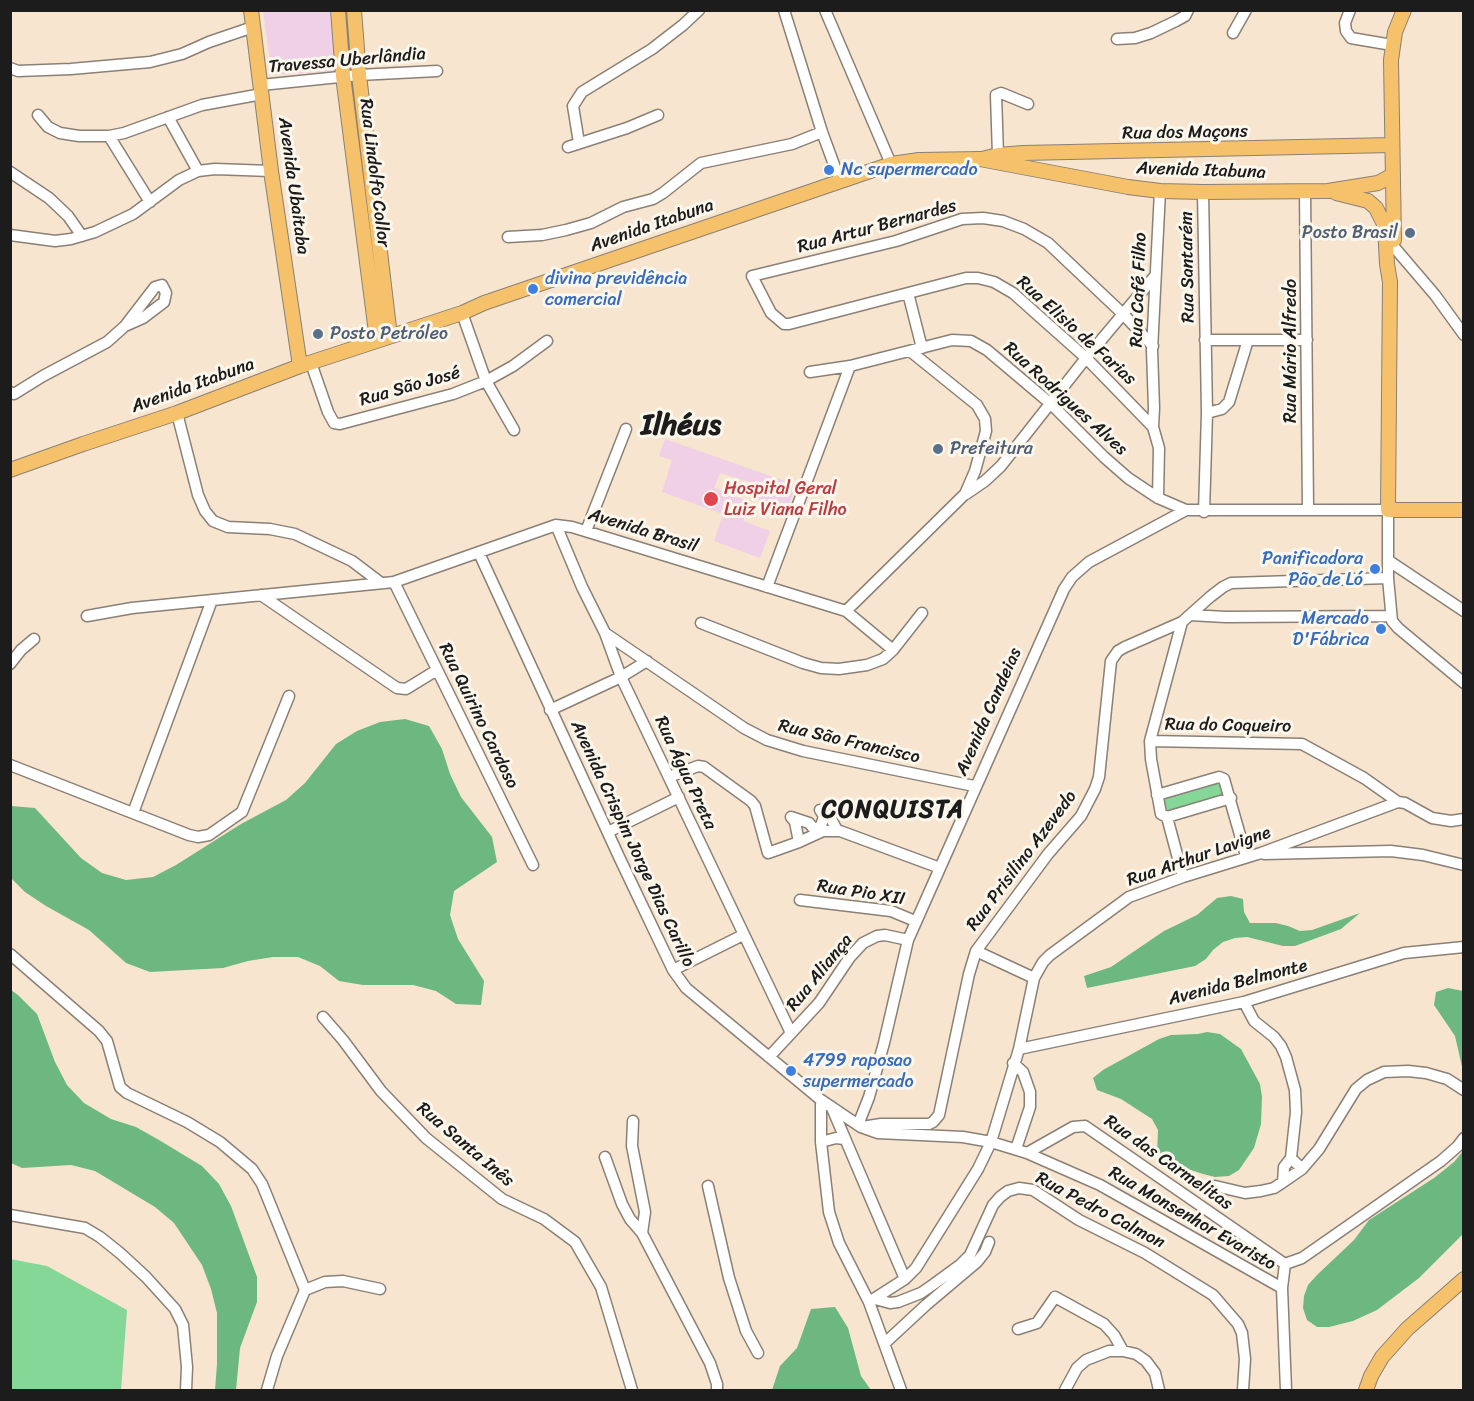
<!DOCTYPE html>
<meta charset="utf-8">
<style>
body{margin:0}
#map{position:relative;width:1474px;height:1401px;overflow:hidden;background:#f7e5cf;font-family:Sriracha,sans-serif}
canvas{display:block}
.frame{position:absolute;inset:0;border:12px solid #1c1c1c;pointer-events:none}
</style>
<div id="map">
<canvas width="1474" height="1401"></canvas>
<div class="frame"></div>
</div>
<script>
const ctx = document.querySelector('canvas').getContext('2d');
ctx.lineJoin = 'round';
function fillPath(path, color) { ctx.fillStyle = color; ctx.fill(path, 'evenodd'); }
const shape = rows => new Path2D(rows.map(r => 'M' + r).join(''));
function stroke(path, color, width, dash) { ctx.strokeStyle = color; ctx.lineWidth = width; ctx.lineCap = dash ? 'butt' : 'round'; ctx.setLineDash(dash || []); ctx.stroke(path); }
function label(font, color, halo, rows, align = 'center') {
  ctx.font = font + ' Sriracha,sans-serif'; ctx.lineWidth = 6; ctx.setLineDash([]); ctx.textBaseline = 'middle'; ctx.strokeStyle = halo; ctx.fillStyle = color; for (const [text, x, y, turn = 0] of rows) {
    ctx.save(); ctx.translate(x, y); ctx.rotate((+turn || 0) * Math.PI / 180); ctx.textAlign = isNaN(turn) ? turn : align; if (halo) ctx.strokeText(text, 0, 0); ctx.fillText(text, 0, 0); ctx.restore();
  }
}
fillPath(shape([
 [263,11,330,11,336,71,272,75],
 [665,439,796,485,787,510,747,495,752,483,720,473,714,488,750,502,743,521,770,531,760,558,714,541,723,514,662,492,672,460,659,456]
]), '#efd0e6');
fillPath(shape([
 [1221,782,1225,797,1166,813,1161,798],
 [10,1259,47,1266,127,1310,121,1390,11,1390]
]), '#85d798');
fillPath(shape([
 [405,719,429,726,442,749,450,774,461,797,492,837,497,862,454,891,450,915,458,939,484,981,481,1005,456,1004,436,991,413,985,363,985,339,981,320,966,298,957,273,957,248,961,223,968,150,972,126,963,89,930,46,906,25,892,11,878,11,806,35,808,81,858,102,873,126,880,153,877,176,865,241,824,286,800,305,783,336,744,357,731,380,722],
 [1231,896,1243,899,1244,912,1250,923,1276,923,1288,926,1300,931,1312,930,1360,913,1341,929,1295,946,1283,946,1247,937,1235,938,1223,942,1213,950,1206,959,1195,966,1087,988,1084,976,1111,967,1164,931,1197,915,1217,898],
 [1448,988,1463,991,1463,1071,1455,1036,1434,1005,1436,992],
 [11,990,18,995,37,1014,55,1062,67,1085,84,1103,111,1119,136,1127,159,1140,202,1166,219,1184,231,1206,257,1277,257,1302,240,1348,236,1390,215,1390,217,1364,217,1313,211,1289,202,1265,174,1223,155,1207,95,1171,71,1165,22,1168,11,1163],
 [1207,1032,1220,1034,1241,1049,1260,1084,1262,1097,1261,1124,1254,1148,1239,1170,1229,1176,1215,1177,1203,1174,1167,1162,1157,1155,1158,1130,1152,1119,1121,1099,1097,1090,1093,1078,1103,1070,1159,1039,1171,1035,1198,1034],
 [1463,1151,1463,1234,1419,1278,1377,1310,1353,1321,1329,1327,1317,1327,1307,1320,1303,1308,1304,1296,1308,1285,1317,1275,1354,1240,1369,1220,1434,1178,1454,1162],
 [835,1307,848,1328,861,1376,871,1390,772,1390,780,1366,797,1348,811,1309]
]), '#6cb880');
const minor = shape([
 [784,10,822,132,840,181],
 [825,10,891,164],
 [1350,10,1345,23,1346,31,1351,38,1392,45],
 [1233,33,1246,10],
 [1117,39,1135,38,1151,33,1176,21,1185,16,1188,10],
 [10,68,18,71,71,69,150,62,182,54,209,42,253,27],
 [261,85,359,75,437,71],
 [38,115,48,127,60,133,79,136,109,136,124,133,202,105,262,94],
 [168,117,198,171],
 [109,136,150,202],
 [579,143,573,106,582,92,652,49,683,25,699,10],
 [568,147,627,128,658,115],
 [998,155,996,95,1001,93,1028,104],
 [10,172,49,198,68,216,82,236],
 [1305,191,1308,510],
 [1203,192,1207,413,1204,512],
 [10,235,55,241,71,239,95,232,133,214,179,180,198,171,215,169,271,171],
 [508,237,542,235,566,230,591,223,623,207,653,199,663,193,701,163,792,144,822,132],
 [1394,247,1435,295,1464,335],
 [908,293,922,348],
 [462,313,486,381,514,430],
 [1205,340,1307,340],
 [1153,346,1123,314,1048,243,1024,229,1003,221,983,218,962,219,896,241,752,276,771,313,784,324,789,324,966,278,978,278,994,282,1013,293,1086,358,1153,427,1159,448,1158,498],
 [311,363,328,412,334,423,340,424,453,394,486,381,513,366,547,341],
 [810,372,850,366,952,340,971,341,987,350,1051,404,1104,457,1128,478,1158,498,1186,510,1388,510,1388,578,1392,621,1398,628,1464,683],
 [10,392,14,394,43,376,107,342,125,326,155,287,162,285,166,293,164,302,143,318,125,326],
 [177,413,198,495,205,511,213,521,228,527,270,529,295,534,352,561,381,583],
 [1207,413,1222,409,1229,402,1248,340],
 [1153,427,1154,408,1152,350,1160,191],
 [966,494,985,481,1001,466,1086,358,1155,276],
 [556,525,582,587,605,633,621,677,791,1033],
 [586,531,626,429],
 [479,553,620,859,673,970,686,988,821,1100,861,1127,878,1133,963,1137,991,1142,1027,1153,1100,1185,1282,1288,1286,1390],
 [1389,561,1464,611],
 [394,582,533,865],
 [767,587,850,366],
 [261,595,397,688,406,689,437,670],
 [846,611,893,650],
 [1190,615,1225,617,1391,616],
 [87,616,132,608,394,582,556,525,572,527,846,611,965,494,975,471,986,431,985,419,977,405,910,351],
 [701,623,803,663,821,668,839,669,867,665,883,659,893,650,922,613],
 [605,633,744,728,767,740,803,751,974,786],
 [10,664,21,650,34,639],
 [550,710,621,677,647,661],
 [1150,741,1302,744,1364,778,1398,802,1405,803,1432,818,1451,821,1464,819],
 [10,765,189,835,198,837,209,835,242,812,289,696],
 [669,777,698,766,704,767,751,801,755,806,768,853,799,842,795,822,791,817,809,823,814,829,821,826,824,816,820,810,830,817,837,830],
 [1157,795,1219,777,1224,779,1246,856],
 [133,813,212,600],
 [1167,817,1161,814,1151,759,1150,741,1182,622,1210,597,1223,587,1231,583,1388,578],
 [1167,817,1231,798],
 [1167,817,1183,877],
 [608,832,679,797],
 [799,842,823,831,840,831,940,868],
 [1264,854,1391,851,1423,855,1464,865],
 [800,900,891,911,915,921],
 [976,951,1034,978],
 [10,954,99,1031,107,1041,120,1087,127,1093,187,1122,220,1142,252,1169,262,1184,305,1290],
 [673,970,743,935],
 [1244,1002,1254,1021,1274,1037,1281,1046,1286,1057,1295,1090,1296,1112,1291,1158,1302,1169],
 [323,1017,343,1040],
 [343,1040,381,1091,426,1138,502,1199,544,1219,575,1242,601,1287,632,1390],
 [1019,1049,1244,1002,1404,953,1464,947],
 [769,1057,819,1003,850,957,863,943,877,936,885,935,908,940],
 [1013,1063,1023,1072,1030,1092,1030,1107,1016,1149],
 [821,1100,821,1142,829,1212,839,1243,869,1302,901,1390],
 [832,1108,905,1279],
 [633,1121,632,1146,645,1212,642,1233],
 [858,1125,869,1097,884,1043,908,940,1064,589,1072,577,1089,562,1186,510],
 [862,1127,881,1124,929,1124,933,1122,939,1115,969,974,976,951,1048,854,1081,816,1095,789,1099,777,1111,661,1118,651,1125,647,1182,622],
 [821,1142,836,1138,844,1139],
 [1027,1153,1073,1127,1085,1126,1285,1264],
 [605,1157,622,1204,630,1219,642,1233,710,1363,717,1384,717,1390],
 [1283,1182,1284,1167,1291,1158],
 [708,1186,729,1278,746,1331,758,1353],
 [1215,1186,1245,1193,1261,1191,1274,1188,1283,1182,1302,1169,1319,1149,1356,1089,1367,1080,1384,1072,1408,1071,1426,1073,1447,1079,1464,1090],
 [10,1215,85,1228,100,1237,120,1253,146,1277,175,1309,183,1325,187,1367,186,1390],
 [1282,1288,1285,1264,1302,1258,1441,1161,1458,1146,1464,1138],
 [305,1290,325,1282,343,1281,380,1289],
 [875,1299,890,1303,898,1302,921,1293,934,1284,960,1265,970,1255,993,1205,1000,1197,1008,1191,1019,1188,1033,1190,1079,1220,1145,1253,1213,1295,1238,1324,1242,1333,1245,1359,1243,1390],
 [869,1302,905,1279,916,1268,978,1169,991,1142,1019,1049,1034,978,1043,962,1050,955,1129,897,1183,877,1261,853,1398,802],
 [1018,1329,1037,1323,1055,1297,1104,1324,1114,1335,1123,1351],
 [885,1343,926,1305,977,1262,985,1252,989,1242],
 [267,1390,277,1356,305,1290],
 [1065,1390,1077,1368,1086,1360,1109,1351,1123,1351,1136,1354,1146,1361,1155,1373,1159,1390]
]);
const major = shape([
 [251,10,271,171,300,366],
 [338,10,343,76,377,340],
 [354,10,359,75,390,336],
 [982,159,998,155,1023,153,1392,145],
 [1336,193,1368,201,1376,208,1385,226,1387,264,1390,282,1388,510,1464,510],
 [1394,240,1391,60,1395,32,1404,10],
 [10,470,83,444,177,413,300,366,462,313,484,303,891,164,919,160,980,159,1128,187,1160,191,1203,192,1328,191,1378,183,1393,175],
 [1366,1390,1371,1376,1382,1357,1407,1329,1464,1279]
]);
stroke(minor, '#8a8076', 13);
stroke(major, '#8a8076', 16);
stroke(minor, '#fff', 10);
stroke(major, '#f5c16b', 14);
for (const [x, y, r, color] of [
 [829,170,6,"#3f7fe0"],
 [1410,233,6,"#5c6f8a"],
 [533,289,6,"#3f7fe0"],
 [318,334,6,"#5c6f8a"],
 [938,449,6,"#5c6f8a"],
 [711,499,8,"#e0444e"],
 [1375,569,6,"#3f7fe0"],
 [1381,629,6,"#3f7fe0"],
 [791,1071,6,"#3f7fe0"]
]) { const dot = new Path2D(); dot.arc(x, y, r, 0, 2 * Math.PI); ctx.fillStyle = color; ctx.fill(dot); stroke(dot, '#fbf7ec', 2); }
label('18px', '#1c1c1c', '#fbf7ec', [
 ["Travessa Uberlândia",347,61,-5],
 ["Rua dos Maçons",1185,133,-1],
 ["Avenida Itabuna",1201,171,2],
 ["Rua Lindolfo Collor",374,173,83],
 ["Avenida Ubaitaba",293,186,82],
 ["Avenida Itabuna",652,226,-19],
 ["Rua Artur Bernardes",877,227,-15],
 ["Rua Santarém",1188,267,-91],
 ["Rua Café Filho",1139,290,-88],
 ["Rua Elisio de Farias",1076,331,42],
 ["Rua Mário Alfredo",1291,351,-90],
 ["Avenida Itabuna",193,386,-20],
 ["Rua São José",410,387,-16],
 ["Rua Rodrigues Alves",1065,399,42],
 ["Avenida Brasil",643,531,17],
 ["Avenida Candeias",989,712,-66],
 ["Rua Quirino Cardoso",478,716,64],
 ["Rua do Coqueiro",1228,726,1],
 ["Rua São Francisco",849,742,13],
 ["Rua Água Preta",685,773,65],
 ["Avenida Crispim Jorge Dias Carillo",632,844,65],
 ["Rua Arthur Lavigne",1199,857,-19],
 ["Rua Prisilino Azevedo",1022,861,-53],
 ["Rua Pio XII",861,893,9],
 ["Rua Aliança",820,973,-51],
 ["Avenida Belmonte",1238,983,-14],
 ["Rua Santa Inês",465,1145,40],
 ["Rua das Carmelitas",1168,1163,35],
 ["Rua Pedro Calmon",1100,1211,28],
 ["Rua Monsenhor Evaristo",1192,1219,30]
]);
label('18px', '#366cbe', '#fbf7ec', [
 ["Nc supermercado",841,170],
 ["divina previdência",545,279],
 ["comercial",545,300],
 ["Panificadora",1363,559,"right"],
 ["Pão de Ló",1363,580,"right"],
 ["Mercado",1369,619,"right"],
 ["D'Fábrica",1369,640,"right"],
 ["4799 raposao",803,1061],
 ["supermercado",803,1082]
], 'left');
label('18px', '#4e5e75', '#fbf7ec', [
 ["Posto Brasil",1398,233,"right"],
 ["Posto Petróleo",330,334],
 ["Prefeitura",950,449]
], 'left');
label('18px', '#be3a42', '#fbf7ec', [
 ["Hospital Geral",724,489],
 ["Luiz Viana Filho",724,510]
], 'left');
ctx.letterSpacing = '1.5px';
label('bold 24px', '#1c1c1c', '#fbf7ec', [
 ["CONQUISTA",893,811]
]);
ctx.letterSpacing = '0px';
label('bold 30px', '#1c1c1c', '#fbf7ec', [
 ["Ilhéus",681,426]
]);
</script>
